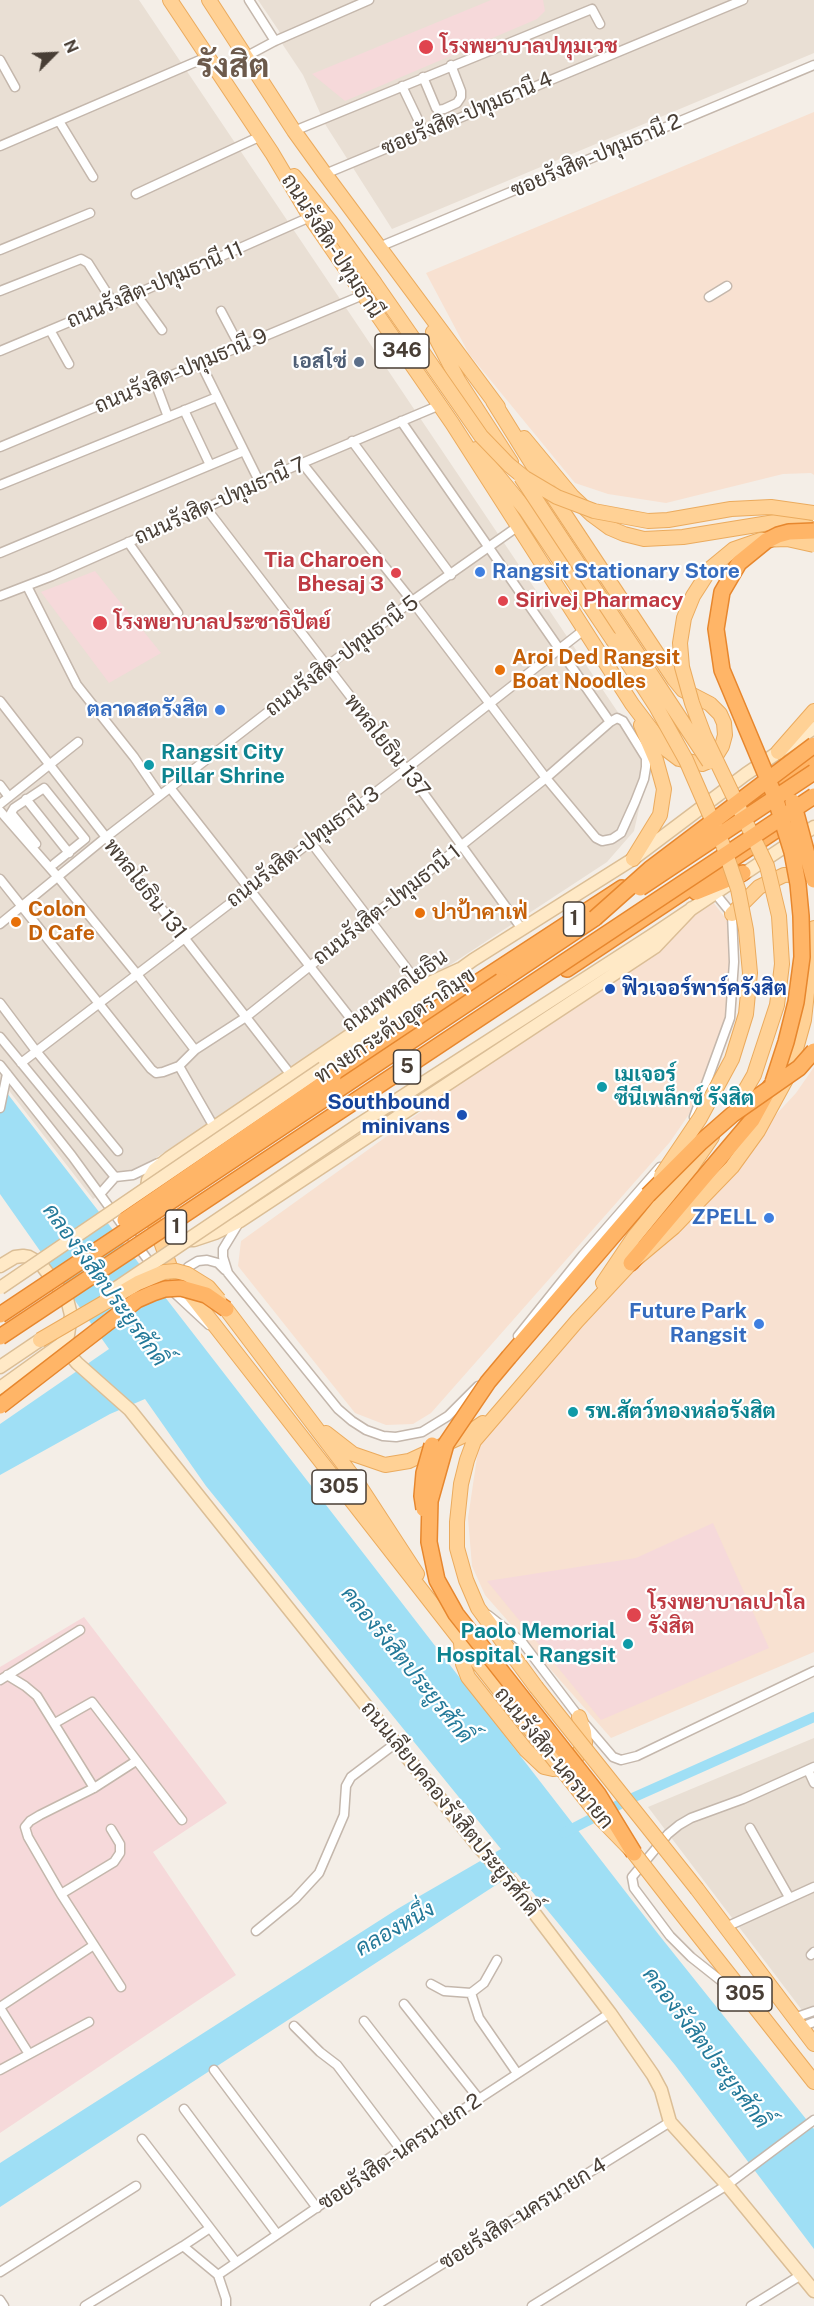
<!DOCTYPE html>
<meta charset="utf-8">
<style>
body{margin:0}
#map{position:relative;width:814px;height:2306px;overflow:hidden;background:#f4eee7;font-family:"Public Sans",sans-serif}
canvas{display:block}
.north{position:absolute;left:24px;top:24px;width:60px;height:60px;-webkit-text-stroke:4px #fff;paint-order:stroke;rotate:66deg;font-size:16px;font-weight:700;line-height:24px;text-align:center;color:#483e35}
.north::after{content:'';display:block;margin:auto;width:21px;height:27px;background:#483e35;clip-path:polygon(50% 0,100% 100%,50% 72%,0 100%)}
</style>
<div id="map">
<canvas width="814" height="2306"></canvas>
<div class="north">N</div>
</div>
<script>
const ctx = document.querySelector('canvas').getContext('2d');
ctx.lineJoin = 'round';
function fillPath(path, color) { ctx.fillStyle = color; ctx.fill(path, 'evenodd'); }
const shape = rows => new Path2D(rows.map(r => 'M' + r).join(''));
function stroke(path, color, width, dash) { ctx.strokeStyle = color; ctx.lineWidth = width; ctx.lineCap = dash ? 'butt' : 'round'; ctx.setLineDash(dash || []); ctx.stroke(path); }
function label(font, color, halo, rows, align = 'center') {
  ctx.font = font + ' "Public Sans",Sarabun,sans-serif'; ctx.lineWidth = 4.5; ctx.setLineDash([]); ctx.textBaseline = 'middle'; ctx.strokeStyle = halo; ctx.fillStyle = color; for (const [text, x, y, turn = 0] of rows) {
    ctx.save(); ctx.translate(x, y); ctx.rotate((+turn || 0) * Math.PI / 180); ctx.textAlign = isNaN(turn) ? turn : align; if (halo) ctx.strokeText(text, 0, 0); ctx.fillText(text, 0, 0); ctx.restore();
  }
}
fillPath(shape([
 [0,0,139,0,650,760,634,831,607,862,93,1199,0,1079],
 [258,0,814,0,814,53,392,229,325,124,303,75,283,45,279,31],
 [814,1738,814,2026,648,1807]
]), '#e9dfd4');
fillPath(shape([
 [814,112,814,475,811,473,783,474,666,503,608,494,575,483,469,354,426,273],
 [713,902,730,924,734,963,726,1020,696,1104,670,1142,431,1413,413,1424,386,1425,355,1413,238,1266,241,1241],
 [814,1067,814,1652,611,1738,485,1595,472,1566,468,1518,479,1444,500,1413,796,1093]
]), '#f8e1d1');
fillPath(shape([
 [491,0,543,0,545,11,537,19,345,101,312,74],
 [95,571,161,653,109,683,41,592],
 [713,1523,769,1648,601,1720,487,1581,636,1558],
 [84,1617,227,1803,153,1852,236,1975,0,2133,0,1667]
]), '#f6d9da');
fillPath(shape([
 [0,1084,659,1935,814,2129,814,2249,675,2065,516,1872,0,2207,0,2163,399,1908,501,1849,206,1486,145,1399,110,1414,0,1475,0,1424,109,1349,0,1194]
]), '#9fdff5');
stroke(shape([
 [564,1833,630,1799,814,1717]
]), '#9fdff5', 10);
const street = shape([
 [249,0,275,41],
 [247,56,275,41,369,0],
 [0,60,15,87],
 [423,77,436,108,438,110,444,109,457,103,461,97,461,91,451,65],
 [402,86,424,132],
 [59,121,93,177],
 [294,131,592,9,600,24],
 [0,146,207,57],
 [325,174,743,0],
 [136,194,261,136],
 [379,247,814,65],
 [0,250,90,213],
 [0,291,81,259,88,263,114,304],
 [136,294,162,330],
 [709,297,727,286],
 [221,311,240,347],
 [50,330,69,364],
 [0,351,136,294,310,217],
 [201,364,259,481],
 [155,382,168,417],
 [184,410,210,465],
 [352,441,451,575],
 [0,447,363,295],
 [302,463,412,601,546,778,596,838,602,841,612,839,621,833,635,802,644,779,646,767,646,758,623,721,617,718,610,722,401,421],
 [0,485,217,397],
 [206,508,406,769,522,929],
 [128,542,178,613],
 [0,553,244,451],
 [27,586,77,685,134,757,160,795],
 [0,596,52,576,206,508,281,472,440,405],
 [0,701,291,1075],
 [0,785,9,797],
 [171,789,359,1029],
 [26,799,69,853],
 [0,804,78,742],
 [0,811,57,876,136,973,195,1050],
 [310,841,421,987],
 [36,844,11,813,14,808,44,788,85,839,54,864],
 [0,879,151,1069,156,1073,163,1072,179,1066,195,1050,246,1017,546,778,610,722],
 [0,924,105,838,326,667,412,601,517,527],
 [0,1003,36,1051,118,1151],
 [0,1037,115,1177,133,1175,158,1163],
 [21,1063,406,769,585,629],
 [0,1065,72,1156,153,1267],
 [179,1066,214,1127],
 [0,1108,7,1074],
 [694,1117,730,1018,734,962,732,914,714,892],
 [100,1194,115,1177],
 [240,1221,223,1249,223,1257,228,1273,338,1409,352,1421,366,1430,383,1436,396,1437,422,1432,448,1416,478,1386],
 [185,1278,188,1267,198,1261,207,1260,218,1263,225,1270],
 [168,1287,209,1325],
 [518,1336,583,1255,660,1167],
 [488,1615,522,1642,579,1717,613,1757,621,1760,637,1756,814,1671],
 [7,1675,25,1686,37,1696,94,1788],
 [0,1680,80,1630],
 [55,1723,92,1702,182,1820],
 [808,1770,814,1783],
 [750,1828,789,1897],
 [61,1894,114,1862,120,1853,120,1844,111,1829],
 [726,1927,814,1887],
 [256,1931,295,1899,319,1873,344,1815,346,1786,351,1777,396,1743],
 [811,1955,814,1952],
 [431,1984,444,1991,471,1993,484,1983,497,1960],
 [121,1987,61,1894,28,1837,25,1827,30,1821,40,1815,94,1788,136,1761],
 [471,1993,479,2018,517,2073],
 [739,1995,691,1957,670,1936,634,1888,632,1877,668,1834,679,1825,691,1818,743,1799,814,1767],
 [404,2004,479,2099],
 [0,2007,94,1945],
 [0,2008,29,2054],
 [794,2018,814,2011],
 [364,2021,443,2123],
 [294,2026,320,2052,337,2065,401,2150],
 [801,2027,814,2022],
 [0,2070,89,2022],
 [214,2070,317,2208],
 [184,2109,277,2234],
 [142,2139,236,2262],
 [183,2246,210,2228],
 [0,2272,136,2186],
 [0,2300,4,2306],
 [85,2306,183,2246,218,2275],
 [226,2306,226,2299,218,2275,401,2150,610,2013],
 [375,2306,670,2122],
 [532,2306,727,2185,814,2120],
 [751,2306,801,2275]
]);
const secondary = shape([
 [323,1068,473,960,633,859,746,774,814,728],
 [358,1125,654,934,814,827],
 [146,1194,148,1180,154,1170,169,1158,421,987,460,969],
 [156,1224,167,1236,175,1240,194,1240,215,1233,240,1221,655,947,692,908],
 [0,1266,15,1257,23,1256,29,1257,40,1263,67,1299,71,1315,68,1335,61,1344,0,1388],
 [61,1344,77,1363,130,1410,478,1846,510,1881,610,2013,653,2075,661,2090,670,2122,727,2185,814,2291],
 [0,1367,40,1340]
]);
const primary = shape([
 [170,0,272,153,310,217,452,423,632,704,667,750,679,759,702,764,714,759,722,746,725,735,724,723,720,714,710,704,683,690,674,679,544,483,493,401],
 [209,0,294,131,325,174,498,407],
 [294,176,330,221,374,282],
 [433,332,458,380,511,462],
 [524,438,572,496,591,514,610,528,624,534,644,539,683,537,775,522,802,525,812,529],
 [476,449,526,510,613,640],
 [778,752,814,711],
 [633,859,660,815,664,789,656,760,641,725],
 [732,914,759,887,784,875,806,874],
 [154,1222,170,1267,191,1295,515,1710],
 [603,1283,634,1237,692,1166,712,1137],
 [226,1309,357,1482,417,1574],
 [326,1433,353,1454,385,1465,409,1461,465,1435,483,1423],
 [461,1643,463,1664,468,1677,526,1750,544,1767,553,1769,561,1768,576,1758,585,1743,584,1732,579,1717],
 [536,1687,478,1608,466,1580,457,1548,457,1522,461,1484,467,1460,474,1441,577,1321,631,1263,674,1227,732,1167,758,1131,789,1074,804,1020,814,928],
 [697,1889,814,2044],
 [676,1907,814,2082]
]);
const highway = shape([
 [730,817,814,762],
 [696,892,743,873],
 [567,969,794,818],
 [501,981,595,918],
 [333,1077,622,888],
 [631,1263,752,1120,770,1087],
 [509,1357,648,1195]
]);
stroke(street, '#c4b7ac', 11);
stroke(secondary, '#dbbe96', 15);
stroke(primary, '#ebab5e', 16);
stroke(highway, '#e7872e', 18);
stroke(street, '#fff', 8);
stroke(secondary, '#ffe9c6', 12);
stroke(primary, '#ffd195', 14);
stroke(highway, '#ffb567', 15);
const secondaryBridge = shape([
 [0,1288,323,1068],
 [106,1295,358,1125]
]);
const primaryBridge = shape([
 [374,282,481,436,509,465,525,478,557,497,594,511,648,521,668,520,731,509,771,507,814,513],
 [521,477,709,762],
 [613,640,657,708,686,760,723,845,738,889,746,930,750,973,746,1014,732,1059,700,1118,661,1176],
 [743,1094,754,1075,777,1005,782,964,779,916,767,866,704,735,692,703,682,667,680,643,684,618,693,596,711,568,734,549,760,540,787,539,814,545],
 [40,1340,138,1283,164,1272,176,1271,187,1274,208,1287,219,1300],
 [536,1687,697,1889],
 [515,1710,601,1819,634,1853,676,1907]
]);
const highwayBridge = shape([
 [793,802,814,880],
 [640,888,814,772],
 [595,918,650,869,814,745],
 [773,1082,786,1042,796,1002,802,957,801,916,798,884,792,852,774,794,722,670,716,629,722,592,739,563,766,541,778,535,789,532,814,531],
 [648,1195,701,1142,733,1114,799,1068,814,1051],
 [125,1220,333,1077],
 [0,1315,501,981],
 [0,1337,814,796],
 [509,1357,488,1382,446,1444,430,1501,429,1542,437,1580,456,1614,598,1794,634,1853],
 [0,1406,137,1300,153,1293,165,1289,181,1288,206,1295,226,1309],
 [424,1509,422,1496,424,1473,432,1445]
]);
stroke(secondaryBridge, '#dbbe96', 15, []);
stroke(primaryBridge, '#ebab5e', 16, []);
stroke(highwayBridge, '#e7872e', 18, []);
stroke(secondaryBridge, '#ffe9c6', 12);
stroke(primaryBridge, '#ffd195', 14);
stroke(highwayBridge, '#ffb567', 15);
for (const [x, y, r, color] of [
 [426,47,8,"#e0444e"],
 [359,362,6,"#5c6f8a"],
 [480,572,6,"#3f7fe0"],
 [396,573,6,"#e0444e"],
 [503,601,6,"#e0444e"],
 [100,623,8,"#e0444e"],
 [500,670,6,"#e8710a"],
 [220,710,6,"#3f7fe0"],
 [149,765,6,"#0f9aa8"],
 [420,913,6,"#e8710a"],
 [16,922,6,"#e8710a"],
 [610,989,6,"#1a4fb4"],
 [602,1087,6,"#0f9aa8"],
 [462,1115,6,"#1a4fb4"],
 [769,1218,6,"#3f7fe0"],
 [759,1324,6,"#3f7fe0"],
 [573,1412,6,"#0f9aa8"],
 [634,1615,8,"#e0444e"],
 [628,1644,6,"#0f9aa8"]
]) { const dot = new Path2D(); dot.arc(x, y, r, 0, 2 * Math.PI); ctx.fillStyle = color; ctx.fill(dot); stroke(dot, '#fff', 2); }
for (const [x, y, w] of [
 [402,351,54],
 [574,919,21],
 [407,1067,27],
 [176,1227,21],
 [339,1487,54],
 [745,1994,54]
]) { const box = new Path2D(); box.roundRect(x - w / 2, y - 17, w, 34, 4.5); ctx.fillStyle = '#fff'; ctx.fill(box); stroke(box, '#483e35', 1.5); }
label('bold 20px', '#483e35', null, [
 ["346",402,351],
 ["1",574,919],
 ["5",407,1067],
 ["1",176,1227],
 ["305",339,1487],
 ["305",745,1994]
]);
label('bold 21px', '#be3a42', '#fff', [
 ["โรงพยาบาลปทุมเวช",440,47],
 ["Tia Charoen",384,561,"right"],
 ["Bhesaj 3",384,585,"right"],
 ["Sirivej Pharmacy",515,601],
 ["โรงพยาบาลประชาธิปัตย์",114,623],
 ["โรงพยาบาลเปาโล",648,1603],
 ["รังสิต",648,1627]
], 'left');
label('21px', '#483e35', '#fff', [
 ["ซอยรังสิต-ปทุมธานี 4",467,114,-23],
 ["ซอยรังสิต-ปทุมธานี 2",596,156,-23],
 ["ถนนรังสิต-ปทุมธานี",332,246,57],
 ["ถนนรังสิต-ปทุมธานี 11",155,285,-23],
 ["ถนนรังสิต-ปทุมธานี 9",181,371,-23],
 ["ถนนรังสิต-ปทุมธานี 7",220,501,-24],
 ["ถนนรังสิต-ปทุมธานี 5",342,656,-37],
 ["พหลโยธิน 137",387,746,52],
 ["ถนนรังสิต-ปทุมธานี 3",303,847,-37],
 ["พหลโยธิน 131",145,889,52],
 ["ถนนรังสิต-ปทุมธานี 1",387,905,-38],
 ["ถนนพหลโยธิน",395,991,-36],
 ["ทางยกระดับอุตราภิมุข",395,1026,-34],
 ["ถนนรังสิต-นครนายก",554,1758,51],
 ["ถนนเลียบคลองรังสิตประยูรศักดิ์",450,1809,51],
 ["ซอยรังสิต-นครนายก 2",400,2152,-34],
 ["ซอยรังสิต-นครนายก 4",523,2214,-32]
]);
label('bold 21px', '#4e5e75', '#fff', [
 ["เอสโซ่",347,362]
], 'right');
label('bold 21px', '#366cbe', '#fff', [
 ["Rangsit Stationary Store",492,572,"left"],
 ["ตลาดสดรังสิต",208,710],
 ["ZPELL",757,1218],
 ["Future Park",747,1312],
 ["Rangsit",747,1336]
], 'right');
label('bold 21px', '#c56008', '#fff', [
 ["Aroi Ded Rangsit",512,658],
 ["Boat Noodles",512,682],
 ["Colon",28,910],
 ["D Cafe",28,934],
 ["ปาป้าคาเฟ่",432,913]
], 'left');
label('bold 21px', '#0d838f', '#fff', [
 ["Rangsit City",161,753],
 ["Pillar Shrine",161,777],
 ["เมเจอร์",614,1075],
 ["ซีนีเพล็กซ์ รังสิต",614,1099],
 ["รพ.สัตว์ทองหล่อรังสิต",585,1412],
 ["Paolo Memorial",616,1632,"right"],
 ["Hospital - Rangsit",616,1656,"right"]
], 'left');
label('bold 21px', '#164399', '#fff', [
 ["ฟิวเจอร์พาร์ครังสิต",622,989],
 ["Southbound",450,1103,"right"],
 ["minivans",450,1127,"right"]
], 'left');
label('italic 22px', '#237999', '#fff', [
 ["คลองรังสิตประยูรศักดิ์",105,1285,54],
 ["คลองรังสิตประยูรศักดิ์",407,1665,51],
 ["คลองหนึ่ง",395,1929,-30],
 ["คลองรังสิตประยูรศักดิ์",706,2048,53]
]);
label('bold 33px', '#6c5a4c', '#fff', [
 ["รังสิต",233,67]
]);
</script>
